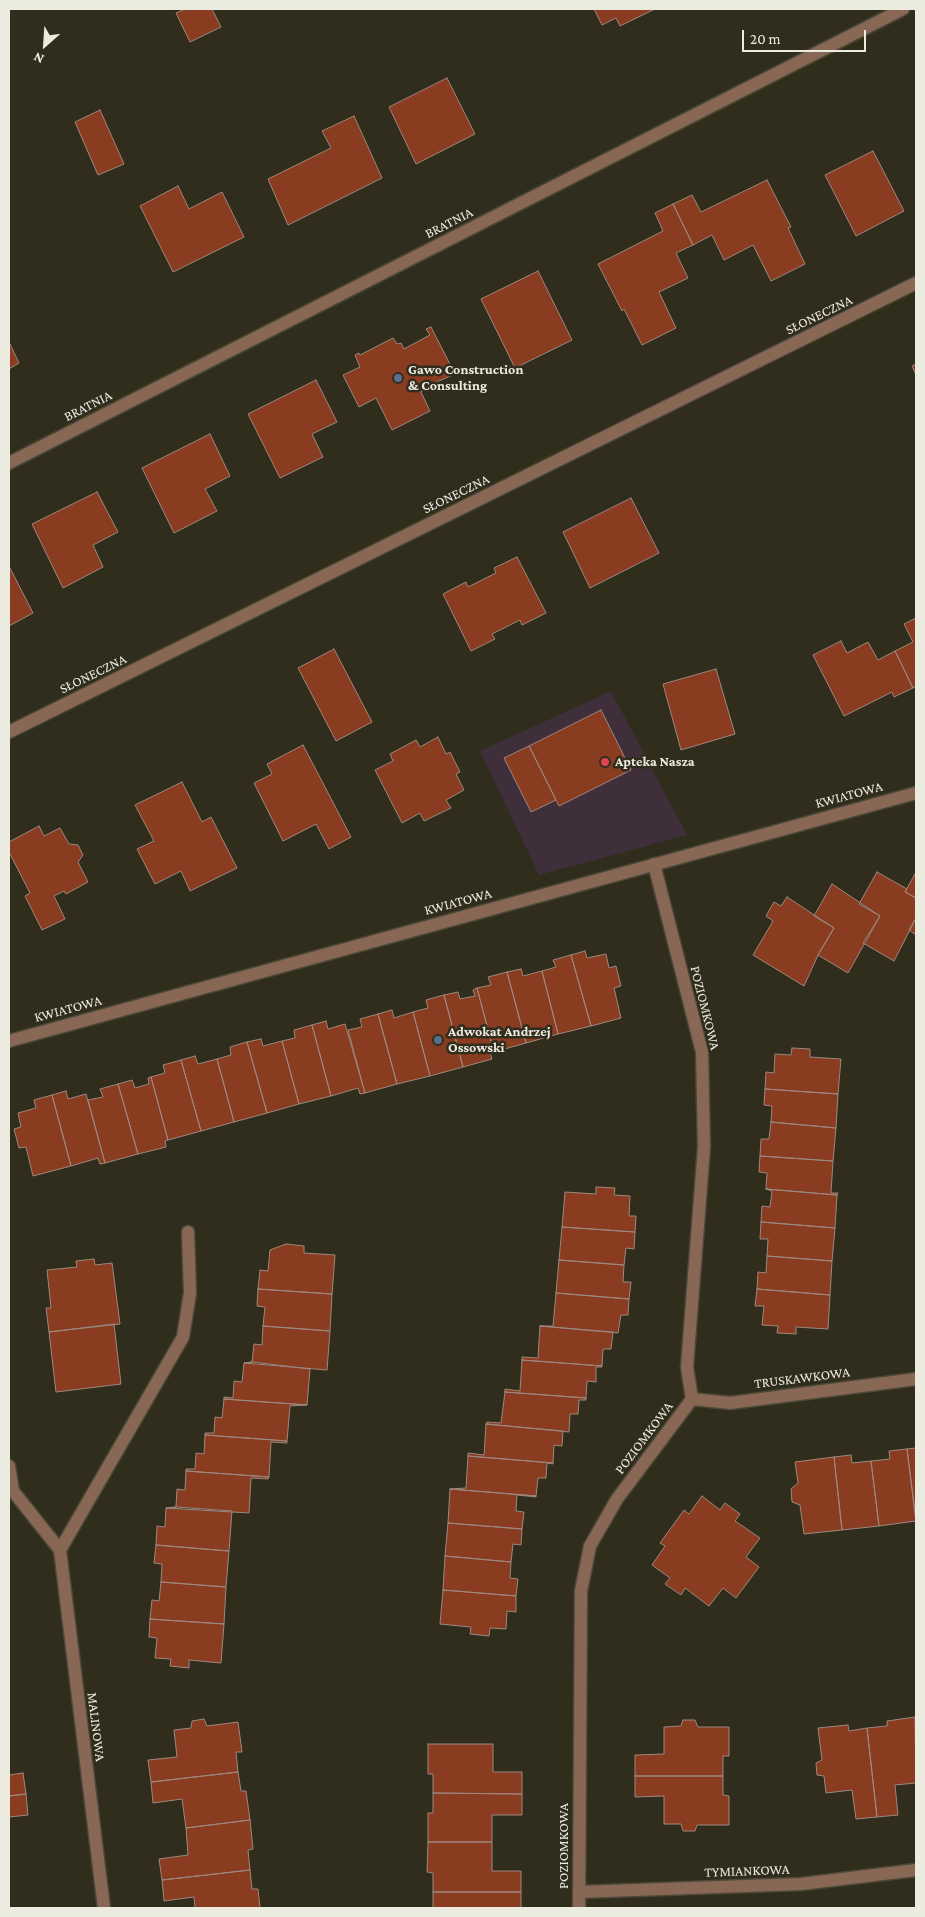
<!DOCTYPE html>
<meta charset="utf-8">
<style>
body{margin:0}
#map{position:relative;width:925px;height:1917px;overflow:hidden;background:#312d1d;font-family:"Crimson Pro",serif}
canvas{display:block}
.frame{position:absolute;inset:0;border:10px solid #ecebe0;pointer-events:none}
.north{position:absolute;left:20px;top:20px;width:50px;height:50px;-webkit-text-stroke:4px #312d1d;paint-order:stroke;rotate:206deg;font-size:14px;font-weight:700;line-height:20px;text-align:center;color:#ecebe0}
.north::after{content:'';display:block;margin:auto;width:18px;height:22px;background:#ecebe0;clip-path:polygon(50% 0,100% 100%,50% 72%,0 100%)}
.scale{position:absolute;left:742px;top:30px;width:124px;height:22px;box-sizing:border-box;border:2px solid #ecebe0;border-top:0;padding-left:6px;font-size:15px;line-height:18px;white-space:nowrap;color:#ecebe0;-webkit-text-stroke:4px #312d1d;paint-order:stroke}
</style>
<div id="map">
<canvas width="925" height="1917"></canvas>
<div class="frame"></div>
<div class="north">N</div>
<div class="scale">20 m</div>
</div>
<script>
const ctx = document.querySelector('canvas').getContext('2d');
ctx.lineJoin = 'round';
function fillPath(path, color) { ctx.fillStyle = color; ctx.fill(path, 'evenodd'); }
const shape = rows => new Path2D(rows.map(r => 'M' + r).join(''));
function stroke(path, color, width, dash) { ctx.strokeStyle = color; ctx.lineWidth = width; ctx.lineCap = dash ? 'butt' : 'round'; ctx.setLineDash(dash || []); ctx.stroke(path); }
function label(font, color, halo, rows, align = 'center') {
  ctx.font = font + ' "Crimson Pro",serif'; ctx.lineWidth = 5; ctx.setLineDash([]); ctx.textBaseline = 'middle'; ctx.strokeStyle = halo; ctx.fillStyle = color; for (const [text, x, y, turn = 0] of rows) {
    ctx.save(); ctx.translate(x, y); ctx.rotate((+turn || 0) * Math.PI / 180); ctx.textAlign = isNaN(turn) ? turn : align; if (halo) ctx.strokeText(text, 0, 0); ctx.fillText(text, 0, 0); ctx.restore();
  }
}
fillPath(shape([
 [611,691,687,835,539,875,480,751]
]), '#3e2f3b');
const building = shape([
 [185,9,212,9,221,27,190,42,176,13,185,9],
 [594,9,655,9,620,26,616,18,602,25,594,9],
 [447,78,475,134,416,164,389,107,447,78],
 [100,110,124,164,98,175,75,122,100,110],
 [354,116,382,178,288,225,268,179,331,148,322,131,354,116],
 [873,151,904,211,856,236,825,175,873,151],
 [767,180,791,227,788,228,805,264,771,281,753,245,724,260,712,235,693,245,673,204,692,195,701,212,767,180],
 [178,186,189,209,222,192,244,237,173,272,140,206,178,186],
 [673,204,693,245,676,253,688,278,659,292,676,328,642,345,624,309,622,311,598,264,663,231,655,213,673,204],
 [538,271,572,340,515,368,481,299,538,271],
 [431,327,455,374,423,388,424,390,421,392,430,411,392,430,376,398,359,407,343,375,360,367,355,355,359,353,360,355,393,338,397,344,401,343,404,349,430,335,426,329,431,327],
 [9,342,19,363,9,369,9,342],
 [916,364,916,375,912,366,916,364],
 [316,380,337,422,312,434,323,457,280,478,248,414,316,380],
 [210,434,230,476,205,489,217,511,174,533,142,468,210,434],
 [97,492,118,532,93,545,103,567,63,588,32,524,97,492],
 [631,498,659,553,590,588,563,532,631,498],
 [517,557,546,613,522,625,520,620,492,634,495,639,471,651,443,594,466,582,468,587,496,573,494,568,517,557],
 [9,566,33,613,9,626,9,566],
 [916,618,916,686,913,688,895,651,913,642,904,624,916,618],
 [841,641,847,653,868,642,878,660,895,651,913,688,894,697,892,692,844,716,813,655,841,641],
 [334,649,372,722,336,741,298,668,334,649],
 [716,669,735,734,681,750,663,684,716,669],
 [601,710,631,770,559,806,529,746,601,710],
 [438,737,446,754,450,752,460,772,456,774,464,790,446,800,451,808,424,821,420,813,402,823,375,770,393,761,390,754,416,740,420,747,438,737],
 [303,745,351,837,329,849,316,824,283,841,254,783,272,774,267,764,303,745],
 [529,746,556,800,531,812,504,758,529,746],
 [182,782,202,822,211,817,237,868,190,891,181,871,155,884,137,849,154,841,135,805,182,782],
 [39,826,44,836,60,828,69,844,78,845,83,855,78,862,88,882,66,894,64,891,54,896,65,919,42,930,25,896,30,893,9,852,9,842,39,826],
 [877,872,907,889,905,892,916,898,916,918,894,961,863,943,880,916,859,904,877,872],
 [916,872,916,898,905,892,916,872],
 [832,884,880,916,848,973,818,955,834,928,814,916,832,884],
 [787,897,834,928,818,955,804,986,753,955,773,921,766,916,774,902,781,906,787,897],
 [916,918,916,935,909,930,916,918],
 [585,951,587,958,606,954,609,968,616,966,621,986,614,988,621,1018,591,1026,571,955,585,951],
 [571,955,591,1026,558,1034,542,971,556,967,553,960,571,955],
 [521,969,523,976,542,971,558,1034,526,1043,507,972,521,969],
 [507,972,526,1043,494,1052,477,988,491,985,488,977,507,972],
 [477,988,494,1052,490,1053,492,1059,463,1067,444,995,458,992,460,999,475,996,473,990,477,988],
 [444,995,463,1067,430,1076,413,1012,428,1008,426,1000,444,995],
 [392,1010,394,1018,413,1012,430,1076,397,1084,378,1014,392,1010],
 [378,1014,397,1084,365,1093,348,1030,362,1027,360,1019,378,1014],
 [326,1021,328,1029,345,1024,365,1093,360,1094,358,1088,331,1096,312,1025,326,1021],
 [312,1025,331,1096,299,1104,282,1041,295,1038,294,1030,312,1025],
 [261,1039,263,1046,282,1041,299,1104,267,1113,247,1042,261,1039],
 [247,1042,267,1113,234,1122,217,1059,231,1055,230,1047,247,1042],
 [792,1048,810,1049,810,1057,841,1059,838,1094,765,1089,766,1072,774,1073,775,1054,791,1055,792,1048],
 [195,1056,198,1064,217,1059,234,1122,201,1131,181,1060,195,1056],
 [181,1060,201,1131,168,1140,151,1077,165,1073,163,1065,181,1060],
 [151,1077,168,1140,165,1141,166,1147,138,1154,118,1084,132,1080,135,1088,149,1084,148,1078,151,1077],
 [118,1084,138,1154,105,1163,88,1100,103,1097,100,1089,118,1084],
 [765,1089,838,1094,836,1128,771,1122,772,1106,764,1105,765,1089],
 [66,1091,68,1099,86,1094,105,1163,100,1164,98,1158,71,1166,52,1095,66,1091],
 [52,1095,71,1166,33,1176,26,1147,19,1148,14,1129,21,1127,18,1113,36,1108,34,1100,52,1095],
 [771,1122,836,1128,833,1161,760,1156,761,1139,769,1139,771,1122],
 [760,1156,833,1161,831,1193,838,1193,837,1195,766,1189,767,1173,759,1172,760,1156],
 [596,1187,615,1188,614,1195,630,1196,629,1216,636,1216,635,1232,562,1227,565,1192,596,1194,596,1187],
 [766,1189,837,1195,835,1228,761,1222,762,1206,770,1207,772,1191,766,1189],
 [761,1222,835,1228,832,1261,767,1256,768,1239,760,1239,761,1222],
 [562,1227,635,1232,634,1249,626,1248,624,1265,559,1260,562,1227],
 [286,1244,304,1246,304,1253,335,1255,332,1294,258,1289,260,1270,268,1271,270,1250,286,1244],
 [767,1256,832,1261,830,1295,757,1289,758,1272,766,1273,767,1256],
 [94,1259,95,1265,112,1263,120,1324,49,1332,46,1308,51,1308,47,1270,77,1267,76,1261,94,1259],
 [559,1260,624,1265,623,1282,631,1282,629,1299,556,1293,559,1260],
 [258,1289,332,1294,330,1331,263,1326,265,1307,257,1306,258,1289],
 [757,1289,830,1295,828,1329,796,1327,796,1334,777,1333,778,1326,762,1325,764,1306,755,1306,757,1289],
 [556,1293,629,1299,628,1315,621,1315,618,1333,540,1326,553,1326,556,1293],
 [114,1324,121,1384,56,1392,49,1332,114,1324],
 [263,1326,330,1331,327,1370,244,1363,252,1362,254,1344,262,1345,263,1326],
 [540,1326,613,1332,611,1349,603,1349,602,1366,522,1360,522,1357,538,1358,540,1326],
 [522,1360,602,1366,602,1367,596,1367,596,1382,587,1381,586,1398,505,1392,505,1389,520,1391,522,1360],
 [252,1362,310,1369,307,1405,224,1399,224,1397,233,1398,234,1381,242,1382,244,1363,252,1362],
 [505,1392,586,1398,586,1400,579,1400,578,1414,570,1414,569,1432,486,1424,487,1422,501,1423,505,1392],
 [224,1399,307,1405,290,1406,287,1441,205,1435,205,1433,214,1433,215,1417,222,1418,224,1399],
 [486,1424,563,1431,562,1446,554,1445,553,1463,468,1456,468,1453,484,1455,486,1424],
 [205,1435,287,1441,287,1443,271,1442,269,1477,186,1471,186,1469,195,1469,196,1453,204,1454,205,1435],
 [916,1448,916,1521,907,1449,916,1448],
 [907,1449,916,1521,879,1526,871,1461,890,1459,889,1451,907,1449],
 [851,1455,852,1463,871,1461,879,1526,842,1530,834,1457,851,1455],
 [468,1456,553,1463,553,1464,547,1463,546,1478,538,1478,536,1496,450,1489,466,1488,468,1456],
 [834,1457,842,1530,804,1534,800,1505,792,1502,791,1489,798,1483,795,1462,834,1457],
 [186,1471,269,1477,268,1479,251,1478,249,1513,166,1508,176,1507,177,1489,185,1490,186,1471],
 [450,1489,536,1496,536,1497,517,1495,516,1511,524,1512,522,1529,448,1523,450,1489],
 [702,1496,720,1510,725,1503,740,1514,735,1521,760,1538,746,1557,759,1567,736,1598,723,1588,709,1606,685,1588,681,1595,665,1584,670,1578,652,1565,665,1546,660,1543,684,1510,689,1514,702,1496],
 [176,1507,232,1511,229,1551,156,1545,157,1526,165,1527,166,1508,176,1507],
 [448,1523,522,1529,521,1545,513,1544,511,1562,445,1556,448,1523],
 [156,1545,229,1551,226,1587,161,1582,162,1564,154,1563,156,1545],
 [445,1556,511,1562,510,1578,518,1579,516,1596,443,1590,445,1556],
 [161,1582,226,1587,224,1624,150,1619,152,1600,159,1601,161,1582],
 [443,1590,516,1596,516,1612,507,1611,506,1629,490,1628,489,1636,470,1634,471,1627,440,1624,443,1590],
 [150,1619,224,1624,221,1663,189,1660,189,1668,170,1666,171,1659,155,1658,157,1638,149,1637,150,1619],
 [915,1717,916,1783,895,1785,898,1815,877,1817,867,1728,887,1726,887,1721,915,1717],
 [204,1719,207,1726,238,1722,242,1752,236,1752,238,1772,151,1782,148,1760,177,1757,174,1730,191,1728,192,1721,204,1719],
 [683,1720,695,1720,698,1727,729,1727,729,1756,723,1756,723,1776,635,1776,635,1755,664,1754,664,1727,681,1726,683,1720],
 [848,1725,849,1731,867,1728,877,1817,856,1819,852,1790,826,1793,824,1776,817,1775,816,1763,822,1760,818,1728,848,1725],
 [428,1744,493,1744,493,1772,522,1772,522,1794,433,1793,433,1774,428,1774,428,1744],
 [238,1772,241,1791,246,1791,250,1820,186,1828,182,1799,153,1803,151,1782,238,1772],
 [23,1773,26,1794,9,1796,9,1775,23,1773],
 [635,1776,723,1776,723,1795,729,1796,729,1825,697,1825,695,1831,683,1831,681,1824,664,1824,664,1796,635,1797,635,1776],
 [433,1793,522,1794,522,1815,492,1815,492,1842,428,1842,428,1813,433,1813,433,1793],
 [26,1794,28,1815,9,1817,9,1796,26,1794],
 [250,1820,253,1849,248,1850,250,1870,162,1880,159,1859,188,1855,186,1828,250,1820],
 [428,1842,492,1842,492,1871,521,1871,521,1892,433,1892,433,1873,427,1872,428,1842],
 [250,1870,252,1889,258,1889,260,1908,195,1908,194,1897,164,1901,162,1880,250,1870],
 [433,1892,521,1892,521,1908,433,1908,433,1892]
]);
fillPath(building, '#893c20');
stroke(building, '#9d8880', 1);
const street = shape([
 [9,463,903,9],
 [9,732,916,283],
 [9,1041,916,793],
 [692,1399,730,1403,916,1379],
 [9,1466,13,1491,60,1550,104,1908],
 [60,1550,183,1337,190,1293,188,1232],
 [579,1892,801,1884,916,1870],
 [579,1908,581,1591,590,1546,617,1499,692,1399,687,1367,704,1147,702,1052,654,864]
]);
stroke(street, '#4b4838', 15);
stroke(street, '#886854', 12);
for (const [x, y, r, color] of [
 [398,378,5,"#5c6f8a"],
 [605,762,5,"#e0444e"],
 [438,1040,5,"#5c6f8a"]
]) { const dot = new Path2D(); dot.arc(x, y, r, 0, 2 * Math.PI); ctx.fillStyle = color; ctx.fill(dot); stroke(dot, '#312d1d', 2); }
label('14px', '#ecebe0', '#312d1d', [
 ["BRATNIA",449,223,-27],
 ["SŁONECZNA",819,315,-26],
 ["BRATNIA",88,406,-27],
 ["SŁONECZNA",456,494,-26],
 ["SŁONECZNA",93,674,-26],
 ["KWIATOWA",849,795,-15],
 ["KWIATOWA",458,902,-15],
 ["POZIOMKOWA",705,1008,76],
 ["KWIATOWA",68,1009,-15],
 ["TRUSKAWKOWA",802,1378,-7],
 ["POZIOMKOWA",644,1438,-53],
 ["MALINOWA",96,1727,83],
 ["POZIOMKOWA",564,1846,-90],
 ["TYMIANKOWA",747,1871,-2]
]);
label('bold 14px', '#ecebe0', '#312d1d', [
 ["Gawo Construction",408,370],
 ["& Consulting",408,386],
 ["Apteka Nasza",615,762],
 ["Adwokat Andrzej",448,1032],
 ["Ossowski",448,1048]
], 'left');
</script>
